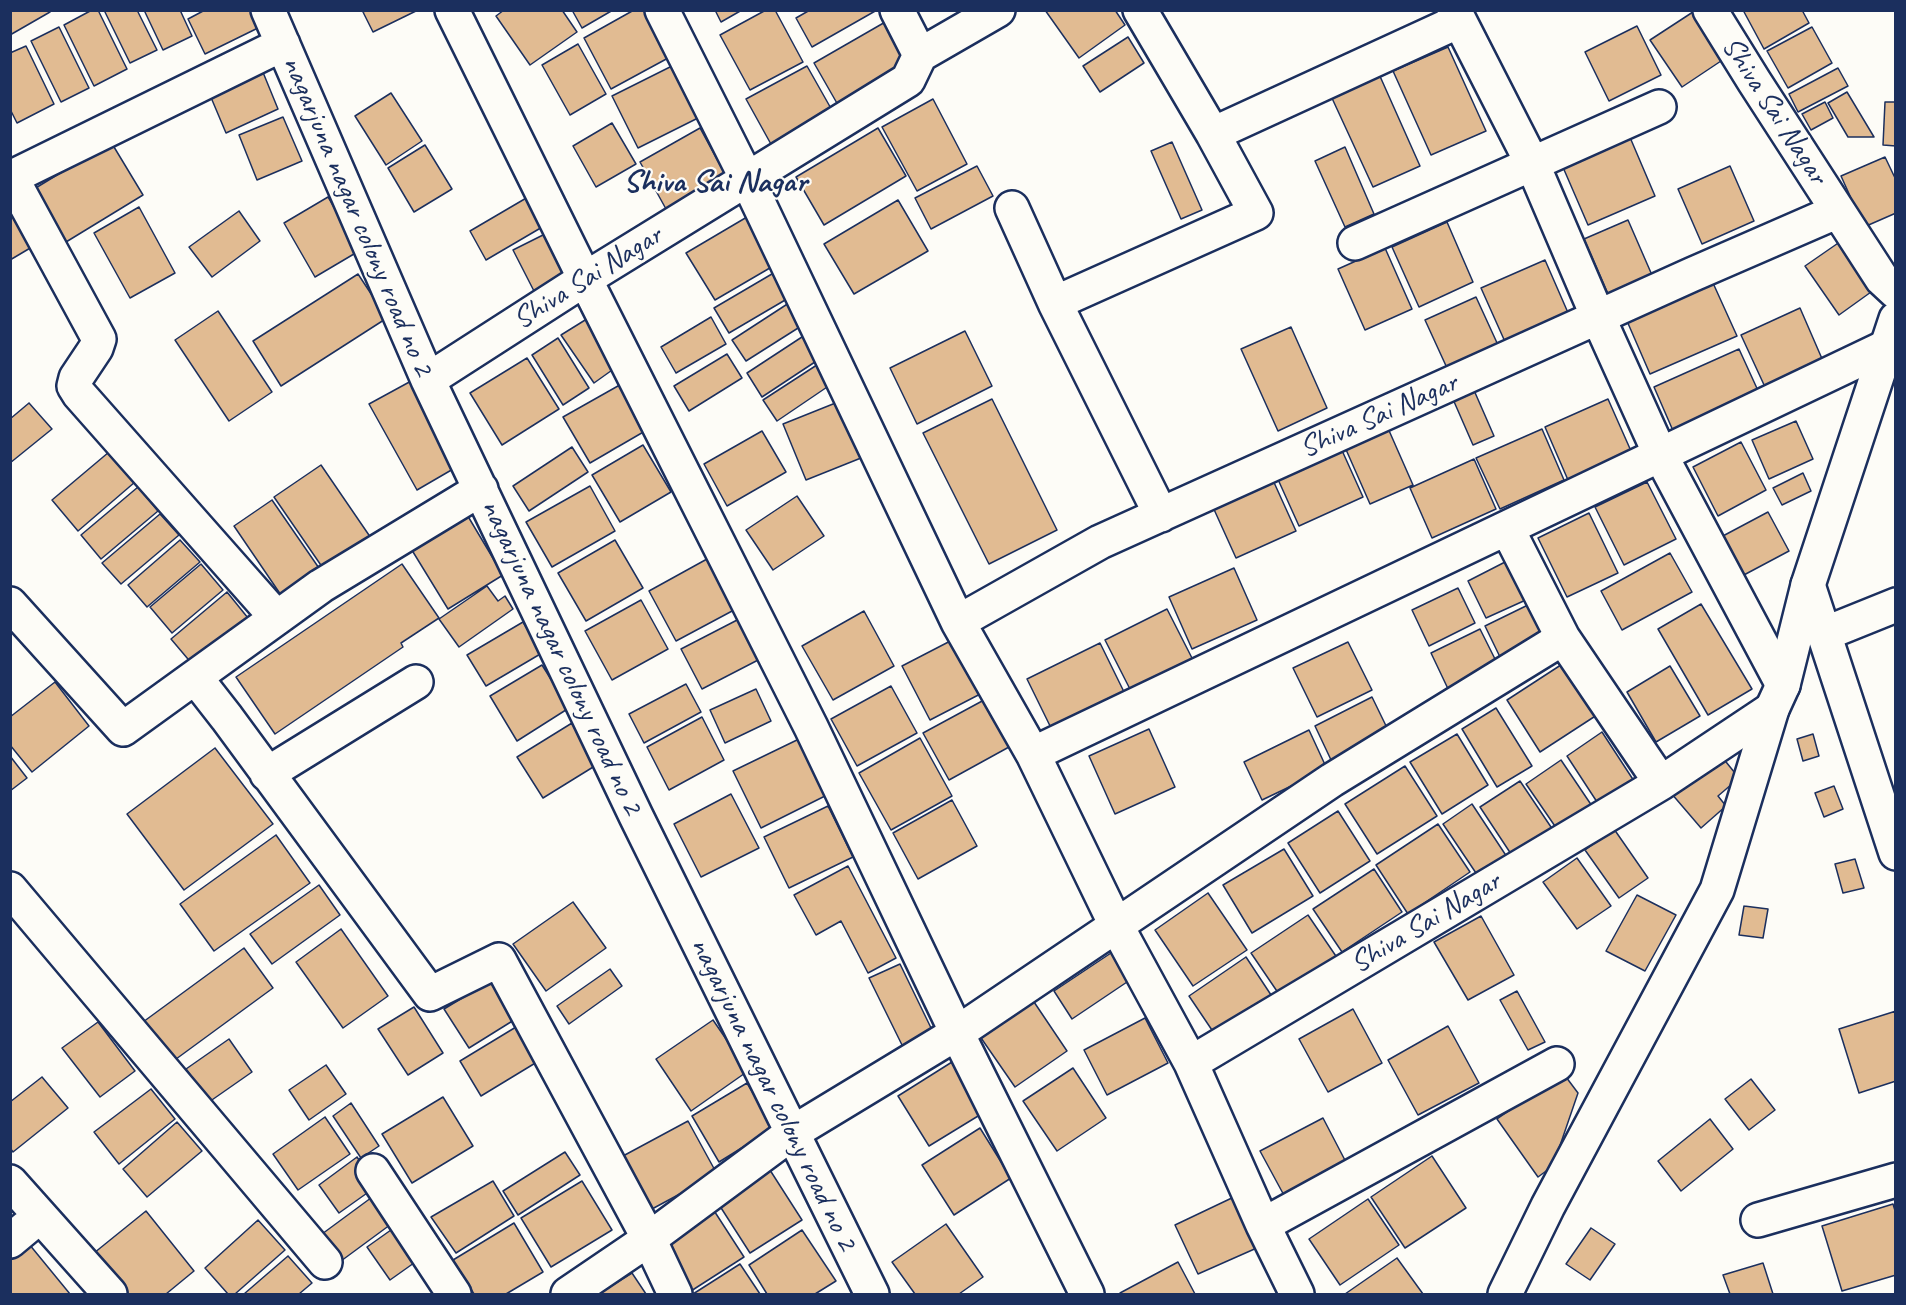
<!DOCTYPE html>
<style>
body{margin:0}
#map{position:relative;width:1906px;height:1305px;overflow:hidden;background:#fdfcf7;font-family:Caveat,sans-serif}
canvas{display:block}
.frame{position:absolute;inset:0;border:12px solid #1b2f5e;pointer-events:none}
</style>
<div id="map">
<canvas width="1906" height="1305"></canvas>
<div class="frame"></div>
</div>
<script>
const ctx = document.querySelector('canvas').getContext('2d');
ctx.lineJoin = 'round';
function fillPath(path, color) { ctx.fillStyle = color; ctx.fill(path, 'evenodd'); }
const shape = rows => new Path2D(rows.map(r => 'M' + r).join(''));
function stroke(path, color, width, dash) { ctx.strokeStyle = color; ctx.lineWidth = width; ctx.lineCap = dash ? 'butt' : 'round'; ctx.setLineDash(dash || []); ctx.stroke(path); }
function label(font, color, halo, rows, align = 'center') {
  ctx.font = font + ' Caveat,sans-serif'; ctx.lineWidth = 4.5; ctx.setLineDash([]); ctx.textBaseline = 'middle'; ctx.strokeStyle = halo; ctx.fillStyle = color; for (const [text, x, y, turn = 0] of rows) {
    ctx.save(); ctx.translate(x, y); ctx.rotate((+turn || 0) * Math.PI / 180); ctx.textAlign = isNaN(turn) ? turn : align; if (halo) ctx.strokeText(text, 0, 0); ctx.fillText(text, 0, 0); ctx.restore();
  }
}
const building = shape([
 [10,10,49,10,50,12,10,35,10,10],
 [92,10,98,10,127,69,94,86,64,25,92,10],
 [104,10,137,10,157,50,130,63,104,10],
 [144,10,180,10,192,36,163,50,144,10],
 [205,10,254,10,262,26,205,54,188,19,205,10],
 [367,10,418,10,373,32,363,12,367,10],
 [504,10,562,10,577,32,530,65,496,16,504,10],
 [572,10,613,10,582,28,572,10],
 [634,10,645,10,670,57,611,89,584,38,634,10],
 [715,10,742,10,721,22,715,10],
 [766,10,775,10,803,62,750,90,720,35,766,10],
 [810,10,877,10,812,47,796,18,810,10],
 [1045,10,1115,10,1125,25,1079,58,1045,10],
 [1696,10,1727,57,1682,87,1650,40,1696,10],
 [1743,10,1802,10,1809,23,1764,49,1743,10],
 [887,21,911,63,838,105,814,63,887,21],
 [1637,26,1661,75,1609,101,1585,52,1637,26],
 [59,27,89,88,61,102,31,41,59,27],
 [1812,27,1832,63,1788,88,1767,51,1812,27],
 [1128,37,1144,63,1100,92,1083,66,1128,37],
 [578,44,606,94,570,115,542,65,578,44],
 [26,46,54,104,17,123,10,109,10,53,26,46],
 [1448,47,1486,131,1431,155,1393,71,1448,47],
 [260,65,278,109,226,133,207,88,260,65],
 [672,66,698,118,638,148,612,96,672,66],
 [807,66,833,112,772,146,746,99,807,66],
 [1838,68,1848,86,1798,112,1789,94,1838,68],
 [1379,74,1420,166,1373,187,1331,96,1379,74],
 [1847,92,1874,137,1848,137,1828,103,1847,92],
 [391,93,422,141,386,165,355,116,391,93],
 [933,99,967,164,917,191,882,127,933,99],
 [1825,102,1833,118,1811,130,1802,114,1825,102],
 [1885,102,1896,102,1896,146,1883,145,1885,102],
 [283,117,302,161,257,180,239,135,283,117],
 [612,123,636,164,596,187,573,146,612,123],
 [700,128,731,185,671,218,640,162,700,128],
 [878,128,906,176,824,225,796,177,878,128],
 [1629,135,1655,196,1588,225,1562,165,1629,135],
 [111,142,143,195,66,242,34,189,111,142],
 [1172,142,1202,210,1181,219,1151,151,1172,142],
 [425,145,452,189,414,212,388,168,425,145],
 [1345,147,1374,214,1345,227,1315,161,1345,147],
 [1885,157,1896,180,1896,213,1864,227,1841,176,1885,157],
 [977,166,993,196,931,229,915,198,977,166],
 [1730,166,1754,221,1702,244,1678,189,1730,166],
 [328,197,359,251,315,277,284,223,328,197],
 [528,197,544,226,486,260,470,231,528,197],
 [10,199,37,244,10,260,10,199],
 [898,200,928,251,854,294,824,244,898,200],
 [139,207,175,273,130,298,94,233,139,207],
 [239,211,260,241,212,277,189,247,239,211],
 [747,217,775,265,715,300,686,253,747,217],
 [1628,220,1655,282,1611,301,1584,239,1628,220],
 [1447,222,1473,282,1419,307,1392,247,1447,222],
 [549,232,571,274,535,293,513,250,549,232],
 [1844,239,1878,287,1839,315,1805,266,1844,239],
 [1385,248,1412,309,1365,330,1338,269,1385,248],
 [1545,260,1569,315,1506,344,1481,288,1545,260],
 [777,271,792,296,729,333,714,308,777,271],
 [358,274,387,318,281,386,253,341,358,274],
 [1713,283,1737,336,1650,374,1627,321,1713,283],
 [1476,297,1498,345,1447,368,1425,320,1476,297],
 [792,301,806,323,746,361,732,340,792,301],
 [1800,308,1823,361,1765,387,1741,335,1800,308],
 [218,311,272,392,229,421,175,340,218,311],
 [590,317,622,363,594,383,561,335,590,317],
 [711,317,726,344,676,373,661,347,711,317],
 [1291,327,1327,408,1278,431,1241,349,1291,327],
 [965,331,992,386,917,424,890,368,965,331],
 [805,335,821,358,762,397,747,373,805,335],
 [558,338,589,388,563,405,532,355,558,338],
 [1739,349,1760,395,1674,433,1654,387,1739,349],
 [727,354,742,378,689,411,674,386,727,354],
 [527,358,559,409,502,445,470,393,527,358],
 [823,361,836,381,777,421,763,400,823,361],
 [413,380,460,465,417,490,369,404,413,380],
 [625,382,652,427,590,463,563,417,625,382],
 [1473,388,1494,436,1473,445,1452,397,1473,388],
 [992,399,1057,530,989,564,923,433,992,399],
 [1608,399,1631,451,1568,480,1545,427,1608,399],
 [843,400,866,456,806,480,783,424,843,400],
 [29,403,52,429,10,463,10,419,29,403],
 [1796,421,1813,459,1769,479,1752,440,1796,421],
 [1387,426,1413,485,1370,504,1344,445,1387,426],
 [1542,429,1564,480,1500,509,1476,458,1542,429],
 [762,431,786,472,727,506,704,464,762,431],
 [1741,442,1766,490,1718,516,1693,467,1741,442],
 [643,445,671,492,620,522,592,475,643,445],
 [1340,446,1363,497,1299,526,1276,475,1340,446],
 [572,447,588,472,529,511,513,486,572,447],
 [109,452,135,482,78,531,52,500,109,452],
 [1474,459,1496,509,1432,538,1410,488,1474,459],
 [321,465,373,541,327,574,274,497,321,465],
 [1803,473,1811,491,1782,505,1773,488,1803,473],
 [1272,478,1296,531,1236,558,1212,505,1272,478],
 [1647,482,1676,539,1624,565,1595,507,1647,482],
 [590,486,615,531,552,567,526,522,590,486],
 [138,487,158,511,101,559,81,535,138,487],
 [797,496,824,536,773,570,746,530,797,496],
 [272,500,321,571,283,598,234,526,272,500],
 [1768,512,1789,551,1742,576,1721,537,1768,512],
 [466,513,503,575,448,609,410,547,466,513],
 [1589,513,1618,573,1567,597,1538,538,1589,513],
 [160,514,179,535,121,584,102,563,160,514],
 [180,540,200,562,147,607,128,585,180,540],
 [615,540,643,588,586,621,558,573,615,540],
 [1670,553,1692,592,1622,630,1601,591,1670,553],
 [707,559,734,610,676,641,649,591,707,559],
 [1509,560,1528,599,1486,618,1468,581,1509,560],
 [201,564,223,590,172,633,150,607,201,564],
 [402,564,439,618,401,643,403,647,275,734,236,677,402,564],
 [1234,568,1257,620,1192,649,1169,597,1234,568],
 [487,586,498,601,505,596,513,609,459,647,439,619,487,586],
 [1458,588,1475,623,1429,646,1412,610,1458,588],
 [227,592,248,618,193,665,171,639,227,592],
 [641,600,668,649,612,680,585,631,641,600],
 [1532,603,1547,634,1500,657,1485,626,1532,603],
 [1701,604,1752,689,1708,715,1658,629,1701,604],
 [1167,609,1194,662,1133,695,1105,640,1167,609],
 [864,611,894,666,833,700,802,646,864,611],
 [741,618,762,658,702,689,681,649,741,618],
 [523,622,542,653,486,686,467,655,523,622],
 [1480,629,1500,669,1450,693,1431,653,1480,629],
 [960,636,988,690,930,720,902,666,960,636],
 [1348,642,1372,690,1317,717,1293,668,1348,642],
 [1100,643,1127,698,1054,734,1027,679,1100,643],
 [1567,661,1600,713,1540,752,1507,700,1567,661],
 [542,665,569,708,517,741,490,696,542,665],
 [1670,666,1700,716,1656,742,1627,692,1670,666],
 [55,682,89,726,32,772,10,745,10,717,55,682],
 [686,684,701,712,644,743,629,714,686,684],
 [891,686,917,733,857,766,831,719,891,686],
 [756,689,771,721,725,743,710,710,756,689],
 [1372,697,1390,734,1332,762,1315,726,1372,697],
 [984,700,1009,747,949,780,923,733,984,700],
 [1496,708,1532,766,1497,787,1462,729,1496,708],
 [702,717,724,760,669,790,647,747,702,717],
 [572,723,598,764,543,798,517,757,572,723],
 [1149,729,1175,787,1115,814,1089,756,1149,729],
 [1309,730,1327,769,1262,800,1244,762,1309,730],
 [1602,732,1634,781,1599,805,1567,756,1602,732],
 [1457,734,1488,785,1442,814,1410,762,1457,734],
 [1813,734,1819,756,1803,761,1797,739,1813,734],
 [920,738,952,796,891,830,859,773,920,738],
 [799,739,827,795,761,828,733,771,799,739],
 [215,748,273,824,184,890,127,814,215,748],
 [1718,752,1739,778,1718,796,1726,806,1701,828,1671,793,1718,752],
 [10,756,27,778,10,791,10,756],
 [1561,760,1594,809,1559,832,1526,784,1561,760],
 [1405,766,1437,816,1377,854,1345,804,1405,766],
 [1520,781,1553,830,1513,857,1480,807,1520,781],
 [1834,786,1843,809,1824,817,1815,793,1834,786],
 [731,794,759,848,701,877,674,824,731,794],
 [952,800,977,846,918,879,893,833,952,800],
 [1472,804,1507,857,1478,876,1443,824,1472,804],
 [828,806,853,857,789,888,764,837,828,806],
 [1338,811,1370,861,1320,893,1288,843,1338,811],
 [1438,824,1470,872,1408,914,1376,865,1438,824],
 [1614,829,1648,878,1619,898,1585,850,1614,829],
 [276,835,310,883,214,951,180,904,276,835],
 [1284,849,1313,896,1252,933,1223,885,1284,849],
 [1577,858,1611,906,1577,929,1543,882,1577,858],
 [1855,859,1864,888,1843,893,1835,864,1855,859],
 [848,866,896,958,868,973,841,921,816,935,794,895,848,866],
 [1374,869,1402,912,1342,952,1313,909,1374,869],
 [319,885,340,915,272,964,250,934,319,885],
 [1208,893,1247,950,1193,986,1155,930,1208,893],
 [1637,895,1676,915,1645,971,1606,951,1637,895],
 [573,902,606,948,546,991,513,944,573,902],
 [1744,906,1768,909,1763,938,1739,935,1744,906],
 [1308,915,1342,965,1285,1003,1251,953,1308,915],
 [1481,916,1514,975,1468,1000,1434,942,1481,916],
 [341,929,388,996,343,1028,296,962,341,929],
 [244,948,273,988,172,1062,143,1022,244,948],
 [1114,951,1133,978,1072,1019,1054,991,1114,951],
 [1246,957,1275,1001,1218,1039,1189,996,1246,957],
 [900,964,933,1032,903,1047,869,978,900,964],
 [610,969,622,986,569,1024,557,1006,610,969],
 [490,981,514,1020,469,1048,444,1009,490,981],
 [1517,991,1545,1042,1528,1050,1500,1000,1517,991],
 [1032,999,1067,1051,1015,1087,979,1035,1032,999],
 [414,1007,443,1053,408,1075,378,1029,414,1007],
 [1353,1009,1382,1063,1328,1092,1299,1039,1353,1009],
 [1896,1011,1896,1081,1859,1093,1839,1029,1896,1011],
 [1145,1018,1168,1063,1107,1095,1084,1050,1145,1018],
 [713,1020,748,1071,691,1111,656,1059,713,1020],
 [98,1022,135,1071,100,1097,62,1048,98,1022],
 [1448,1026,1479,1083,1418,1115,1388,1060,1448,1026],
 [516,1027,537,1062,481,1096,460,1061,516,1027],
 [229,1039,252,1072,209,1102,186,1069,229,1039],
 [952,1062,983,1113,929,1146,898,1096,952,1062],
 [326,1065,346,1094,309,1120,289,1090,326,1065],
 [1073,1068,1106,1118,1057,1151,1023,1101,1073,1068],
 [1563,1073,1578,1093,1553,1166,1538,1177,1497,1119,1563,1073],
 [42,1077,68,1108,13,1152,10,1148,10,1102,42,1077],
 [1751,1079,1775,1110,1749,1130,1725,1099,1751,1079],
 [747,1083,774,1128,719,1162,692,1116,747,1083],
 [151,1089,175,1119,119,1164,94,1132,151,1089],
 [443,1097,473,1146,412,1183,382,1134,443,1097],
 [351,1103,379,1146,361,1158,333,1116,351,1103],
 [325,1117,350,1154,298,1190,273,1154,325,1117],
 [1323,1118,1348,1166,1286,1199,1260,1151,1323,1118],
 [1710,1119,1733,1149,1681,1191,1658,1161,1710,1119],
 [688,1121,717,1174,652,1209,623,1156,688,1121],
 [177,1122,202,1151,147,1197,123,1169,177,1122],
 [980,1128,1011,1178,954,1215,922,1165,980,1128],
 [565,1152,580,1175,518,1215,503,1191,565,1152],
 [1432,1156,1466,1208,1405,1248,1371,1197,1432,1156],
 [357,1157,377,1186,339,1213,319,1185,357,1157],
 [768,1167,802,1220,750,1253,716,1200,768,1167],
 [493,1181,514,1216,456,1253,431,1217,493,1181],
 [582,1181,612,1230,551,1267,521,1218,582,1181],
 [379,1192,398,1219,341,1261,322,1234,379,1192],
 [1236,1196,1259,1247,1198,1274,1175,1225,1236,1196],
 [1368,1199,1399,1245,1340,1285,1309,1239,1368,1199],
 [1893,1204,1896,1214,1896,1275,1842,1291,1822,1226,1893,1204],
 [711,1206,744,1257,691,1291,659,1240,711,1206],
 [146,1211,194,1271,166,1294,128,1294,94,1253,146,1211],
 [258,1220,285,1250,235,1294,228,1294,205,1268,258,1220],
 [514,1223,543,1272,506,1294,474,1294,453,1260,514,1223],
 [946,1224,983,1277,959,1294,915,1294,892,1262,946,1224],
 [398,1225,421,1258,390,1280,367,1247,398,1225],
 [1591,1228,1615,1244,1590,1280,1566,1264,1591,1228],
 [802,1230,836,1281,815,1294,767,1294,749,1265,802,1230],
 [29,1244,70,1294,10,1294,10,1259,29,1244],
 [288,1256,312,1283,299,1294,244,1294,288,1256],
 [1397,1258,1423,1294,1345,1294,1397,1258],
 [1178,1262,1195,1294,1121,1294,1120,1293,1178,1262],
 [1763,1263,1773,1294,1730,1294,1723,1275,1763,1263],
 [740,1264,760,1294,693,1294,740,1264],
 [632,1273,646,1294,598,1294,632,1273]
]);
fillPath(building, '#e1bb92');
stroke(building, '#1b2f5e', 1.5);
const minor = shape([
 [268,10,428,380,636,816,872,1294],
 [452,10,585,279,811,727,957,1033,1087,1294],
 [662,10,747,179,958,622,1033,754,1116,925,1191,1063,1263,1225,1297,1294],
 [897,10,920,55],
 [1454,10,1532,163,1598,317,1660,454,1783,685],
 [1710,10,1754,81,1882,279,1896,292],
 [1213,134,1459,21],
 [11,177,99,339,96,348,76,378,74,386,79,394,277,618],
 [10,178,283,44],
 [1012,208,1055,303,1161,515],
 [1355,243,1659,107],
 [1055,303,1256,213,1213,134,1140,10],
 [428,380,585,279,908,80,920,55,998,10],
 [1507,528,1563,638,1661,783],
 [1808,585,1896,853],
 [10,604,123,729,321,586,481,489],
 [958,622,1100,542,1691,275,1838,211],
 [1824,634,1896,605],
 [195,677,227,718,430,994,499,960,649,1239,675,1294],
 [1033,754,1886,347],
 [267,774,416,682],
 [10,889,325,1262],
 [1191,1063,1661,783,1772,709],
 [373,1171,454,1294],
 [10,1182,110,1294],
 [1758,1220,1896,1180],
 [1263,1225,1557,1064],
 [10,1241,40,1216],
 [568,1294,649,1239,792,1133,957,1033,1332,780,1563,638]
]);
const tertiary = shape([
 [1505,1294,1548,1206,1717,890,1772,709,1783,685,1808,585,1896,319]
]);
stroke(minor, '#1b2f5e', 38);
stroke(tertiary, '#1b2f5e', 38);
stroke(minor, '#fdfcf7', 33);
stroke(tertiary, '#fdfcf7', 33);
label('30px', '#1b2f5e', '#fdfcf7', [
 ["Shiva Sai Nagar",1774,111,57],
 ["nagarjuna nagar colony road no 2",357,216,67],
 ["Shiva Sai Nagar",588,278,-32],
 ["Shiva Sai Nagar",1379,416,-24],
 ["nagarjuna nagar colony road no 2",561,657,65],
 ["Shiva Sai Nagar",1426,923,-31],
 ["nagarjuna nagar colony road no 2",773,1094,64]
]);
label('bold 32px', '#1b2f5e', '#fdfcf7', [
 ["Shiva Sai Nagar",715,183]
]);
</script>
